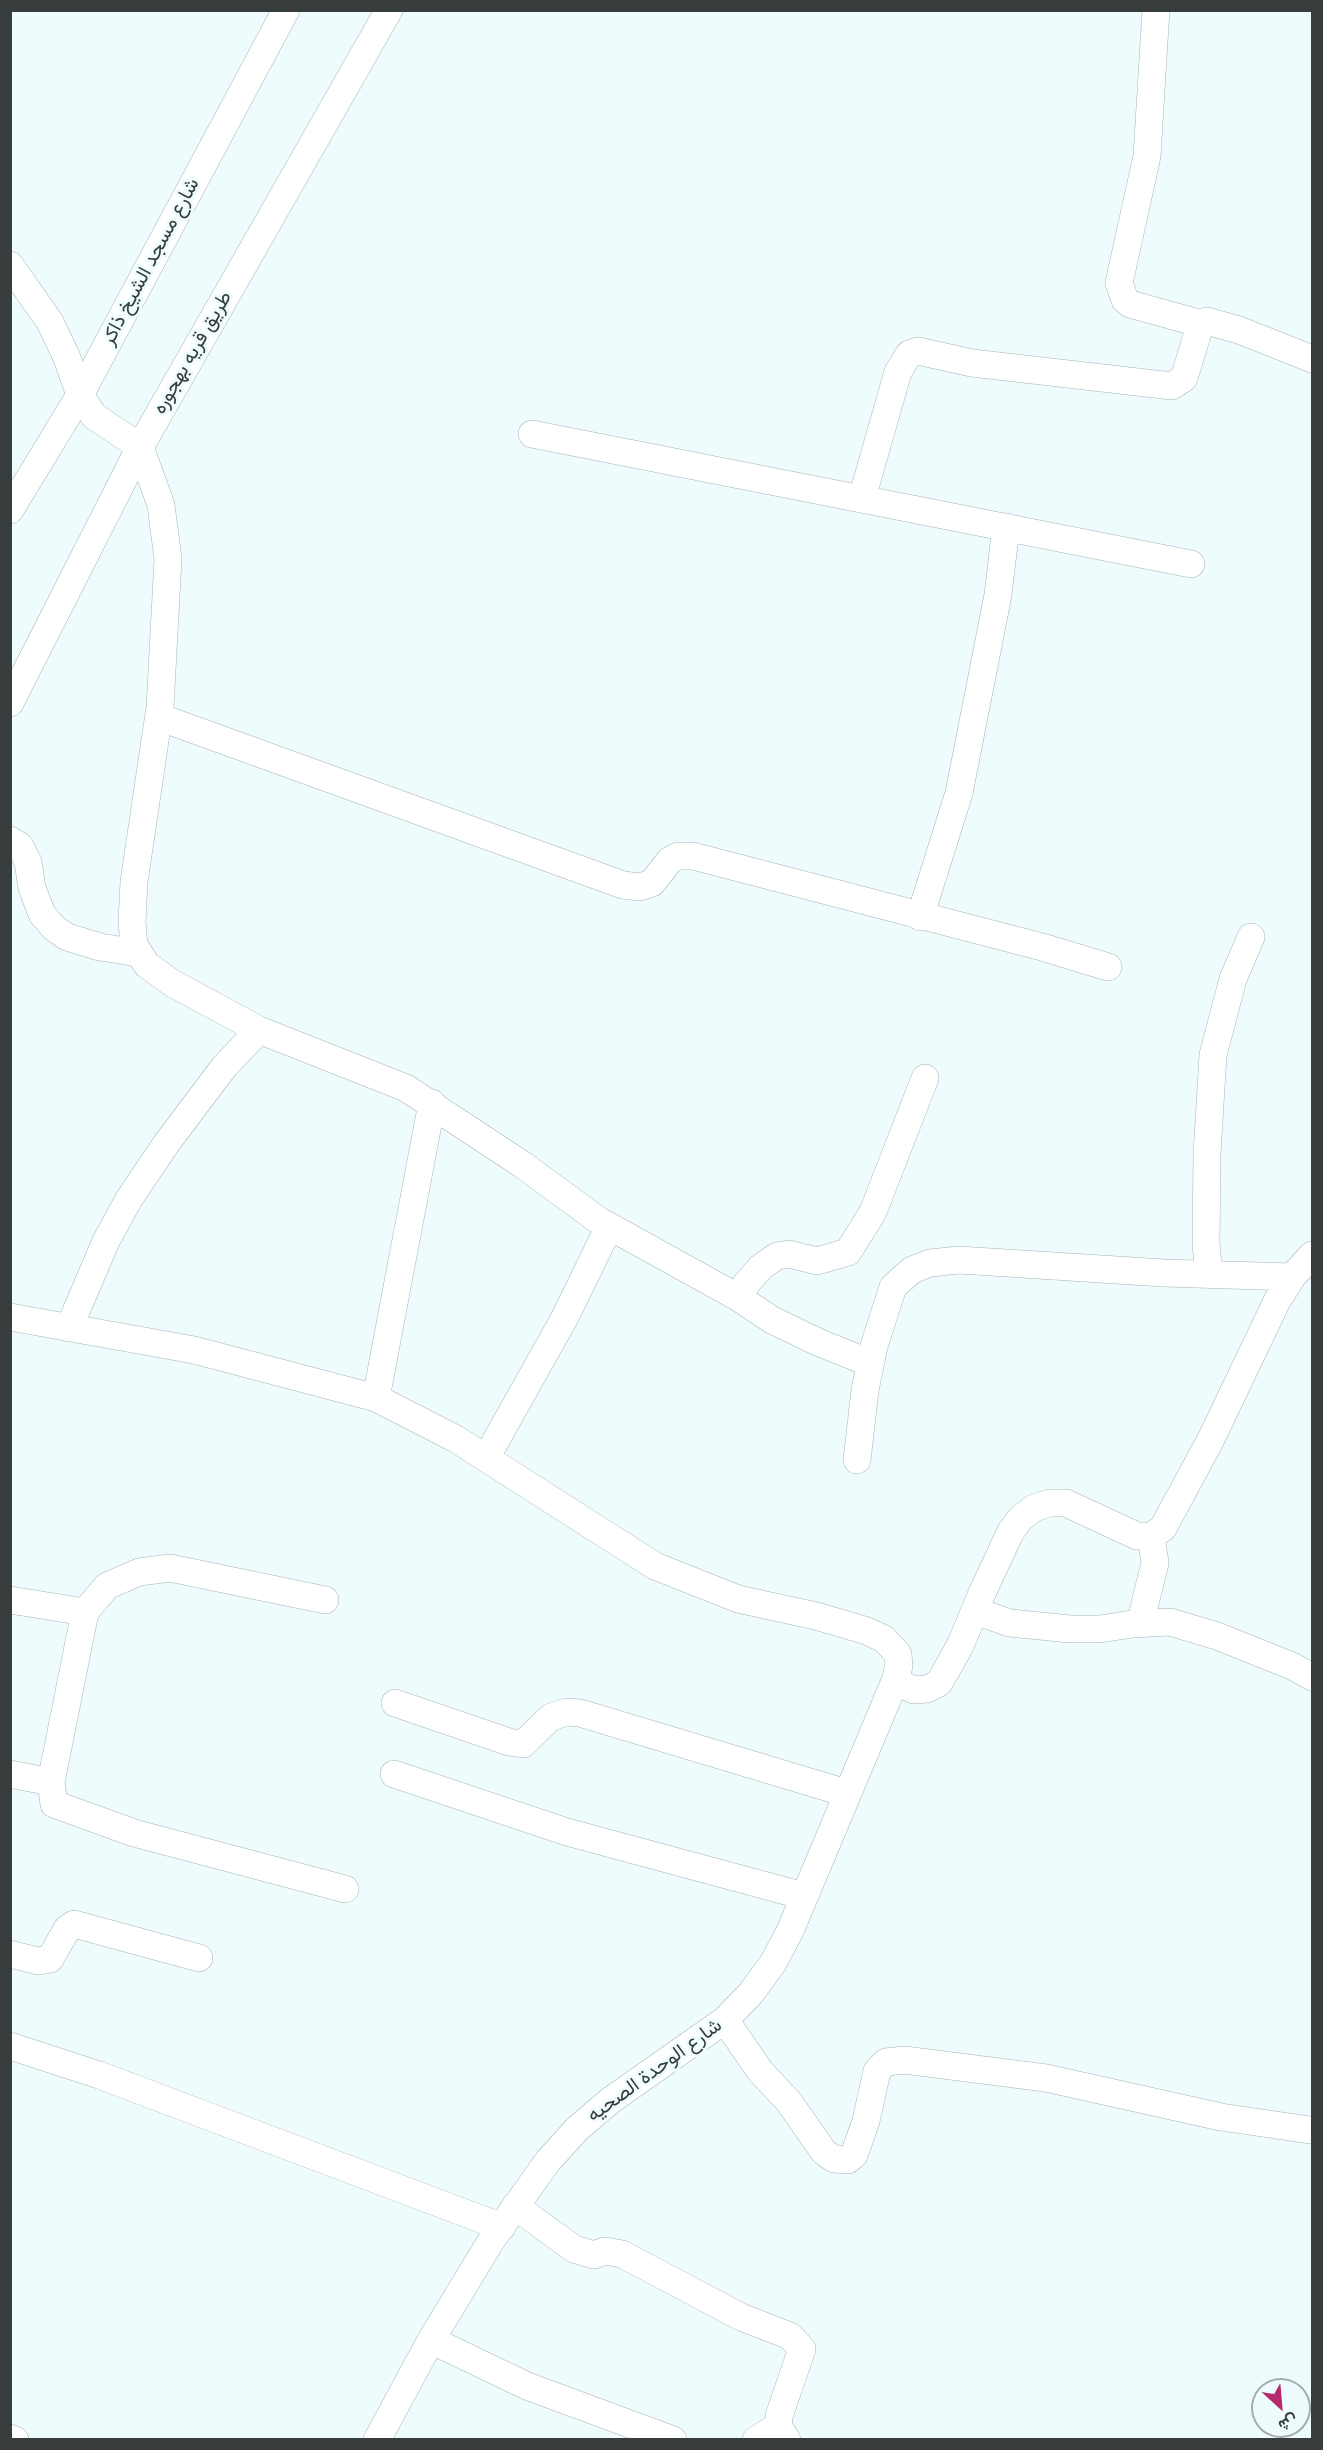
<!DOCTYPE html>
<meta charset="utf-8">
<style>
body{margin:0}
#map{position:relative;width:1323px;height:2450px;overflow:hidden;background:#eefcfe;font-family:"Roboto Condensed",Vazirmatn,sans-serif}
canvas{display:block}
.frame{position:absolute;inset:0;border:12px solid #373c3d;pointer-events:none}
.north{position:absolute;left:1251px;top:2378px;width:60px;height:60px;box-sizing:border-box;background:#eefcfe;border:2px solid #a5afb1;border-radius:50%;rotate:154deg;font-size:16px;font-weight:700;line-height:24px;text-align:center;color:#373c3d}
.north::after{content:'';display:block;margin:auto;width:21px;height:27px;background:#b32b6d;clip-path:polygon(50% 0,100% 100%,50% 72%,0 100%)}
</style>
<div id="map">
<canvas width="1323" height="2450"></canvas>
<div class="frame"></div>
<div class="north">ش</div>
</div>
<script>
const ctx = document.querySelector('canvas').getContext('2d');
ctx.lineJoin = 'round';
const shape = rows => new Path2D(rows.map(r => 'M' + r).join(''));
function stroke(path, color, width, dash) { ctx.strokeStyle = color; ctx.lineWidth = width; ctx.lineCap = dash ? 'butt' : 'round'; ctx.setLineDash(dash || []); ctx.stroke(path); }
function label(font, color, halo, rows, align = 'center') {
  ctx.font = font + ' "Roboto Condensed",Vazirmatn,sans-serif'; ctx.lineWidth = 6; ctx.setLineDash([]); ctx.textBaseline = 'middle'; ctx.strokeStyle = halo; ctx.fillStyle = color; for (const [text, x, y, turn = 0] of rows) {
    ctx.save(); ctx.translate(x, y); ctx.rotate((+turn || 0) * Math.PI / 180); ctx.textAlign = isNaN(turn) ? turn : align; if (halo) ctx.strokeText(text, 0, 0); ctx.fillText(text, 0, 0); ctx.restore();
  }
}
const minor = shape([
 [1156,10,1147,156,1119,283,1125,300,1130,304,1202,324],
 [10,265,50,322,67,358,80,395,94,416,140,447,161,505,168,559,160,707,134,882,132,922,134,945,147,965,172,983,259,1030,406,1088,523,1165,598,1220,739,1298,772,1320,820,1343,870,1363],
 [532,434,1191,564],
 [862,498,898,372,909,354,918,351,972,363,1172,386,1184,378,1199,329,1207,321,1239,330,1312,359],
 [10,510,80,395,286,10],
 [10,703,140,447,389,10],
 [159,717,623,885,640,887,652,883,670,860,678,856,693,856,1042,947,1108,967],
 [10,840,20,846,28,862,32,888,42,914,54,928,67,937,100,947,139,953],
 [920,917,959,793,998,595,1006,527],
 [1209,1275,1206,1244,1207,1154,1213,1055,1233,979,1251,937],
 [739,1298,746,1284,761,1267,777,1256,789,1254,817,1261,848,1252,873,1212,925,1078],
 [10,1317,194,1350,376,1398,456,1439,655,1566,738,1599,816,1616,867,1631,884,1639,898,1654,899,1666,895,1681,790,1931,773,1963,751,1993,725,2020,611,2100,577,2129,548,2161,491,2241,431,2340,377,2440],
 [69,1328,106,1241,129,1199,166,1144,224,1067,259,1030],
 [376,1398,432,1103],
 [486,1458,564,1319,609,1227],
 [857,1460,865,1390,874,1346,893,1287,912,1270,930,1263,959,1260,1164,1273,1292,1277],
 [10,1600,85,1612,107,1586,139,1572,170,1568,325,1600],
 [975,1611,1010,1623,1070,1629,1100,1629,1132,1624,1170,1622,1217,1636,1292,1666,1312,1677],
 [85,1612,51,1782,54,1804,134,1833,345,1889],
 [1140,1624,1155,1563,1151,1536],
 [895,1681,914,1690,927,1689,939,1683,960,1646,982,1593,1011,1531,1021,1518,1034,1508,1050,1503,1066,1503,1137,1536,1151,1536,1163,1528,1211,1439,1277,1301,1292,1277,1312,1255],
 [395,1703,509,1742,523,1744,551,1717,567,1712,580,1713,846,1793],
 [10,1774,51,1782],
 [394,1774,567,1832,804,1896],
 [10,1954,38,1961,50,1959,67,1929,74,1924,199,1958],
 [725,2020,760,2071,789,2102,824,2152,834,2159,848,2160,854,2155,866,2121,877,2071,886,2062,904,2060,1046,2078,1221,2117,1310,2130],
 [10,2046,99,2075,502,2227],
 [515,2206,574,2249,594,2255,605,2251,622,2254,741,2317,790,2336,802,2349,779,2416,778,2426,787,2440],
 [431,2340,527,2386,673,2440],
 [10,2438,15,2440],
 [756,2440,778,2426]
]);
stroke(minor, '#a7b3b5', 28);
stroke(minor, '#fff', 27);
label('20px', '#373c3d', '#eefcfe', [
 ["شارع مسجد الشيخ ذاكر",151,262,-62],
 ["طريق قريه بهجوره",193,353,-60],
 ["شارع الوحدة الصحيه",655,2071,-36]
]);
</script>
